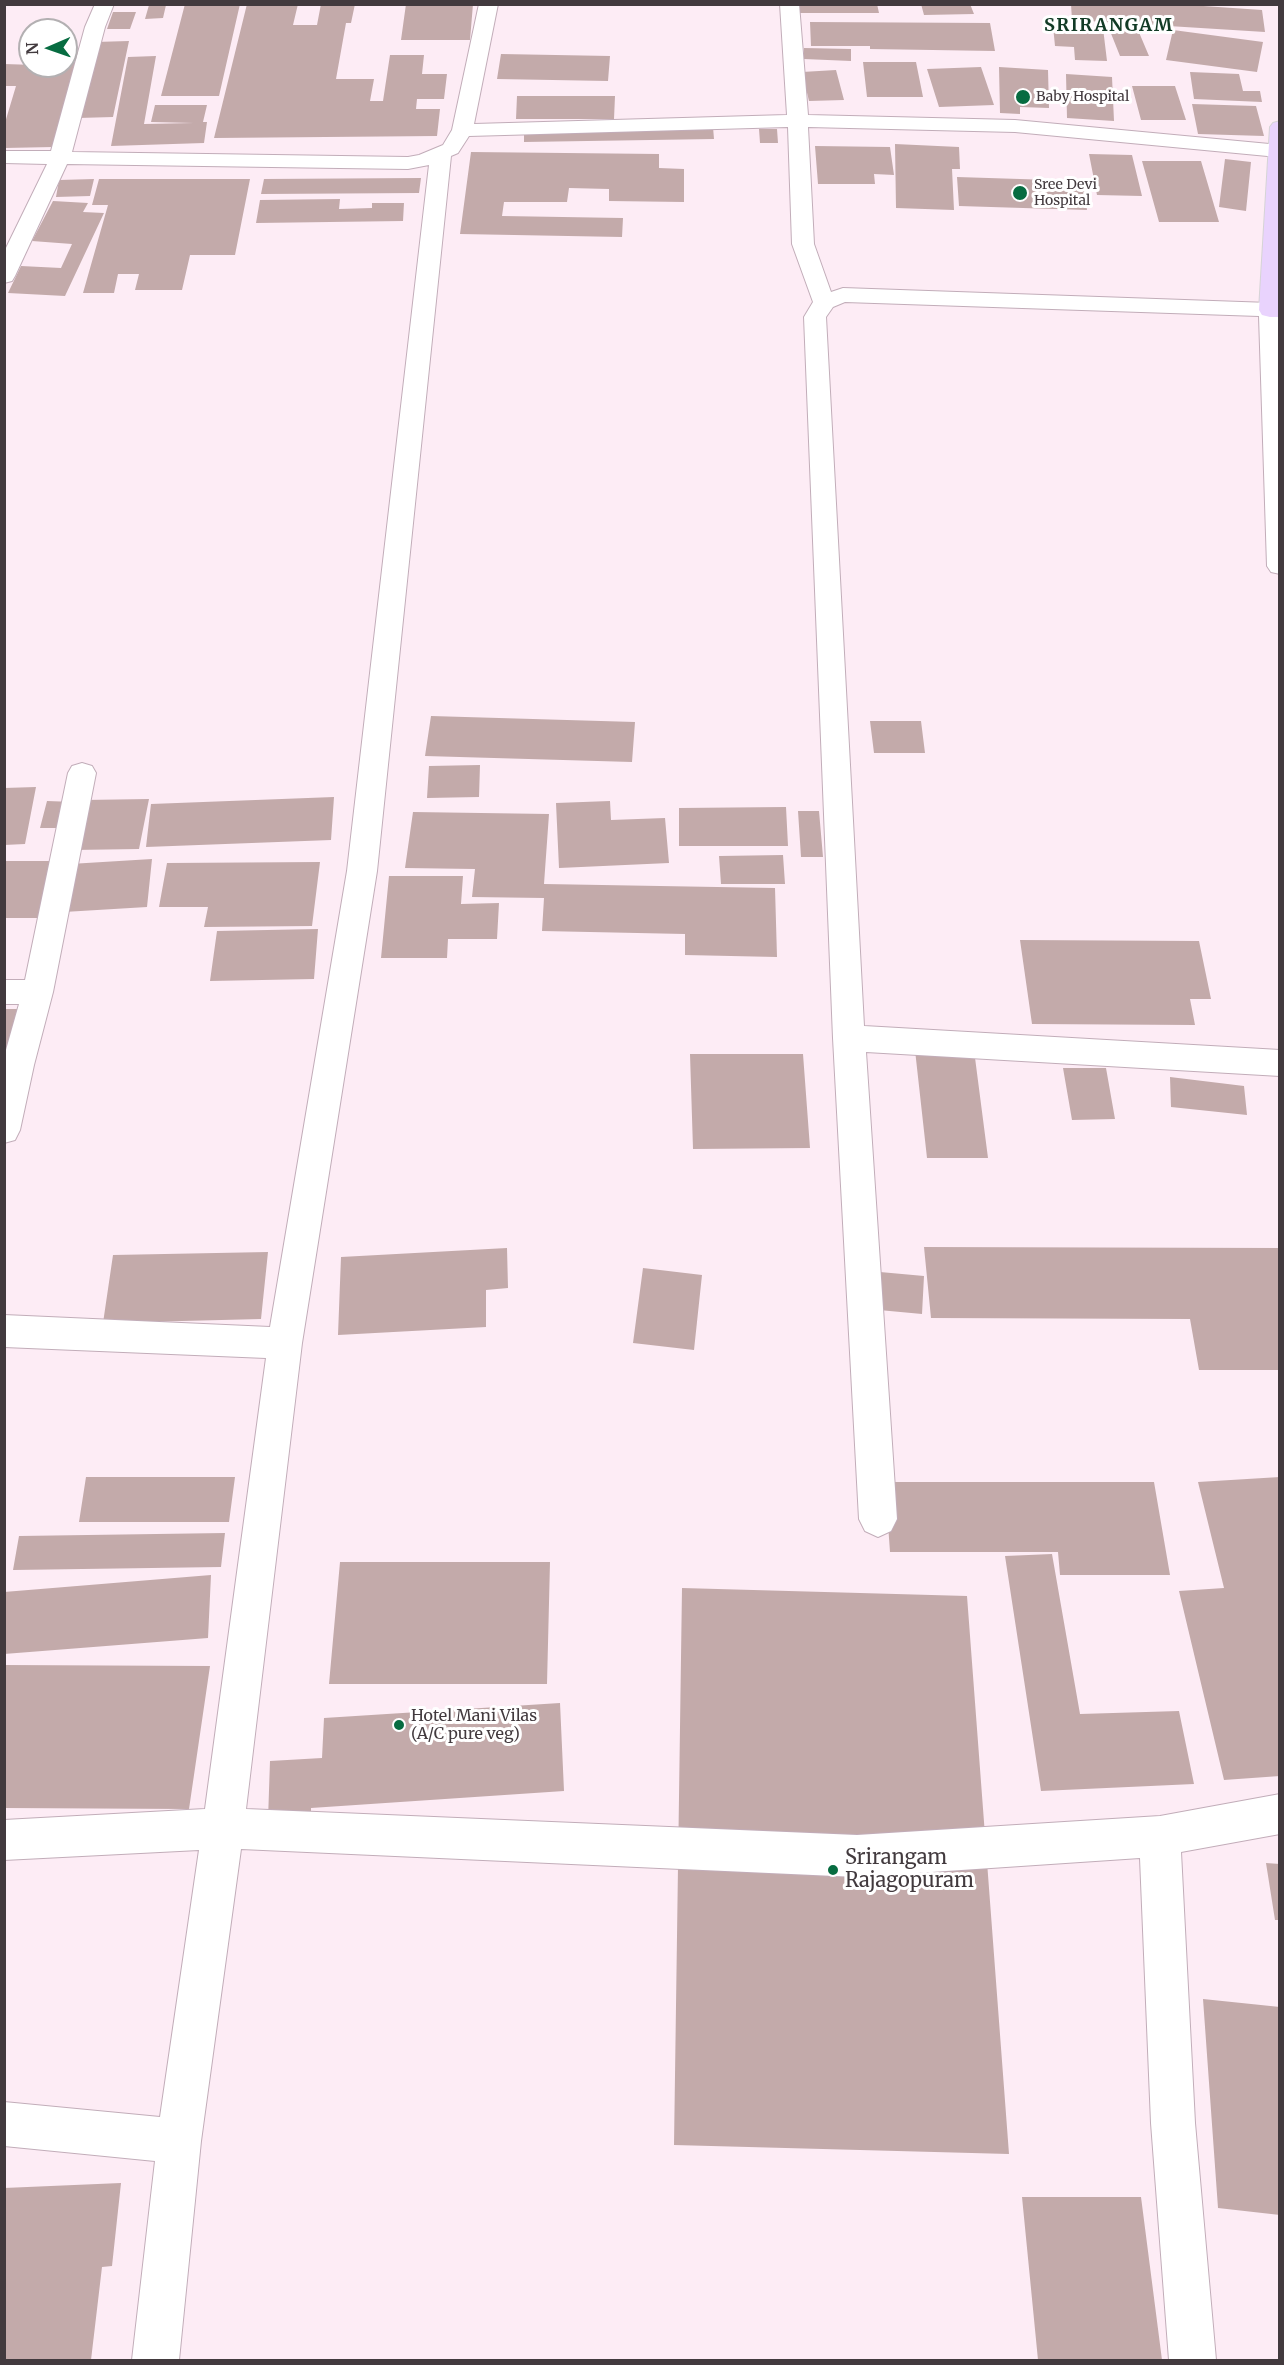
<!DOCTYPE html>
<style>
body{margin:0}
#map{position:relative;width:1284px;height:2365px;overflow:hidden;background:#fdecf5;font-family:Merriweather,serif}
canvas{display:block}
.frame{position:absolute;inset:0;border:6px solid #423a3e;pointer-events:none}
.north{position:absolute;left:18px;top:18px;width:60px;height:60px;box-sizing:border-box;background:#fff;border:2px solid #b3b0b2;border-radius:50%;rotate:268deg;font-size:16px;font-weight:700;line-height:24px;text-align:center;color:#423a3e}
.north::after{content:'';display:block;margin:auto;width:21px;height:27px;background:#076c41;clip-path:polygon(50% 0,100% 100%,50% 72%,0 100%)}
</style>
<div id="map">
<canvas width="1284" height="2365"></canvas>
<div class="frame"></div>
<div class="north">N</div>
</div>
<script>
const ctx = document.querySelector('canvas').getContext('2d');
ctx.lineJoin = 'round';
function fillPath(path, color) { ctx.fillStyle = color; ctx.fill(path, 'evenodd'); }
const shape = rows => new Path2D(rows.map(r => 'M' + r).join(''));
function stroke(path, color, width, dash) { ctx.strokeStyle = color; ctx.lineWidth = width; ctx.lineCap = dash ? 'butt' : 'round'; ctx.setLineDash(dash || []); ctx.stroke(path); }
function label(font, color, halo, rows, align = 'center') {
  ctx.font = font + ' Merriweather,serif'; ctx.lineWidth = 6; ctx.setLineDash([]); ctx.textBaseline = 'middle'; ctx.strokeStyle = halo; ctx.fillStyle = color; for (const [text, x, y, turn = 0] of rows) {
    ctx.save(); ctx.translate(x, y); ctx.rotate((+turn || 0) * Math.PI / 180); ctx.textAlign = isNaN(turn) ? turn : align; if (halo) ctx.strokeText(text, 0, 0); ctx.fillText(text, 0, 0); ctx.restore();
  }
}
fillPath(shape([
 [185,4,240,4,219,96,161,96],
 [247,4,298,4,293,25,317,25,321,4,355,4,351,23,346,23,336,79,374,79,370,101,383,101,390,55,424,55,422,74,447,74,444,99,417,99,416,109,440,109,437,136,214,138],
 [406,4,473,4,470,40,401,40],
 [798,4,877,4,879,13,799,13],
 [921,4,970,4,974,14,924,15],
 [1071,4,1174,4,1262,10,1265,32,1072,20],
 [149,5,166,5,163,18,145,19],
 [113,12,136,12,130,29,107,29],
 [810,22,990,23,995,51,870,49,870,46,811,46],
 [1053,26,1103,28,1107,61,1075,60,1074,47,1055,46],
 [1138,30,1149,56,1120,56,1110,31],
 [1173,30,1263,42,1257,72,1166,60],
 [129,41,113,117,78,118,95,42],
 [804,48,851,49,851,61,804,59],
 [501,54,610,56,608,81,497,79],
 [156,56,144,124,194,123,151,122,155,105,207,105,203,122,207,122,204,143,111,146,128,57],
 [66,62,75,62,53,147,4,148,4,126,16,86,4,86,4,64,66,66],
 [863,62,916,62,923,97,867,97],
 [981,67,994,105,939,107,927,69],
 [999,67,1048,70,1049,108,1020,107,1020,114,1000,113],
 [836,70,844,100,809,101,802,72],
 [1190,72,1239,74,1243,91,1260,91,1262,102,1194,99],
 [1066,74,1112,77,1114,121,1067,118],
 [1132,86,1175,86,1186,120,1141,120],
 [517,96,615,96,614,119,516,119],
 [1192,104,1256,106,1264,136,1198,134],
 [713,127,714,139,524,142,524,130],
 [759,129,777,129,778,143,760,143],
 [895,144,959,147,960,169,952,169,954,210,896,208],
 [815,146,890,147,894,175,874,174,875,184,818,184],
 [471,152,659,154,659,168,684,169,684,202,609,201,609,189,569,188,567,202,504,202,502,216,623,218,622,237,460,234],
 [1089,154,1132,155,1142,196,1097,195],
 [1225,159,1251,162,1246,211,1219,207],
 [1142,161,1201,161,1219,222,1159,222],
 [957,177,1083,181,1087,210,959,206],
 [421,178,419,193,261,194,264,179],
 [94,179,90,196,56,197,59,180],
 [99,179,250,179,235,255,190,255,182,290,135,290,139,274,118,274,114,293,83,293,108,205,92,205],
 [340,199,339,209,372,208,372,203,404,203,403,221,256,223,260,200],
 [53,201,88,203,83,212,104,213,65,296,8,293,21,266,61,268,72,244,32,241],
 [431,716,635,722,632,762,425,756],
 [870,721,921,721,925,753,874,753],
 [480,765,479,797,427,798,429,766],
 [36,787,25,844,4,845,4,788],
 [334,797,331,840,146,847,151,804],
 [149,799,139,849,73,850,84,800],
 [47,801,74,802,68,828,40,828],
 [610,801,611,820,665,818,669,863,559,868,556,803],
 [786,807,788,846,679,846,679,808],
 [798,811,819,811,823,857,801,857],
 [413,812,549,814,544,884,775,888,777,957,685,955,685,934,542,931,544,898,472,897,475,869,405,868],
 [783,855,785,884,721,884,719,856],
 [152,859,147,907,64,912,70,864],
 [4,861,58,861,44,918,4,918],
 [320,862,312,926,204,927,208,907,159,907,167,863],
 [389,876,463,876,461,904,499,903,497,939,448,939,447,958,381,958],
 [318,929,314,979,210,981,217,931],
 [1020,940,1199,941,1211,999,1190,999,1195,1025,1032,1024],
 [4,1009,24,1009,4,1084],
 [915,1050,974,1050,988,1158,927,1158],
 [690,1054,803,1054,810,1148,693,1149],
 [1063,1068,1106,1068,1115,1119,1072,1120],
 [1170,1077,1244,1086,1247,1115,1171,1107],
 [924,1247,1280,1248,1280,1370,1199,1370,1190,1319,931,1318],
 [507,1248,508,1288,486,1290,486,1327,338,1335,341,1257],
 [268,1252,261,1319,103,1323,113,1255],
 [643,1268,702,1275,694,1350,633,1343],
 [880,1272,924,1276,922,1314,879,1310],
 [86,1477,235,1477,229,1522,79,1522],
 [1280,1477,1280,1776,1224,1780,1179,1591,1224,1588,1198,1482],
 [885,1482,1154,1482,1170,1575,1060,1575,1058,1552,890,1552],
 [225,1533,221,1567,13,1570,19,1536],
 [1052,1554,1080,1714,1179,1711,1194,1784,1041,1791,1005,1556],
 [340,1562,550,1562,547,1684,329,1684],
 [211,1575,208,1638,4,1654,4,1592],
 [682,1588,967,1596,1009,2154,674,2145],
 [4,1665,210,1666,189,1809,4,1808],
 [560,1703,564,1791,311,1808,311,1817,268,1820,270,1761,322,1758,324,1718],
 [1266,1863,1280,1864,1280,1920,1275,1920],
 [1203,1999,1280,2007,1280,2215,1218,2208],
 [121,2183,112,2266,102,2267,91,2360,4,2360,4,2188],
 [1022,2197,1141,2197,1162,2360,1038,2360]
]), '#c3aaaa');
const minor = shape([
 [95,4,114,4,105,27,72,152,408,157,419,155,443,145,452,130,479,4,498,4,474,124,787,115,780,4,799,4,808,115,1015,120,1280,145,1278,157,1015,132,808,127,814,244,831,292,843,288,1270,303,1280,307,1280,574,1271,572,1267,566,1259,316,845,302,833,307,826,317,864,1026,1280,1050,1280,1076,866,1052,897,1519,891,1531,878,1537,865,1531,859,1519,833,1038,804,317,813,302,792,244,788,127,469,136,458,153,451,156,377,871,302,1343,246,1809,857,1835,1160,1816,1280,1794,1280,1834,1181,1852,1195,2123,1216,2360,1169,2360,1151,2123,1140,1858,857,1877,241,1849,201,2141,179,2360,132,2360,155,2161,4,2146,4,2102,160,2117,199,1850,4,1860,4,1820,205,1809,266,1358,4,1347,4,1315,270,1327,347,871,429,165,408,169,67,164,15,276,12,281,4,283,4,252,47,164,4,163,4,151,51,151,85,27,95,4],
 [82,763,92,766,96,773,53,992,34,1065,20,1130,15,1140,4,1143,4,1057,19,1004,4,1004,4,980,25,980,68,773,72,766,82,763]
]);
const major = shape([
 [1280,121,1280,317,1270,317,1262,315,1259,310,1270,127,1273,123,1280,121]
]);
stroke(minor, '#c2adb9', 2);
stroke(major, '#d5d4d5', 2);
fillPath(minor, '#fff');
fillPath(major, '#e9d3fd');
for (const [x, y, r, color] of [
 [1023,97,8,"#076c41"],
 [1020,193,8,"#076c41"],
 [399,1725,6,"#076c41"],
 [833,1870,6,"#076c41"]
]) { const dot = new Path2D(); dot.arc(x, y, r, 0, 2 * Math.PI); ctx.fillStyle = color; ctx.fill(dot); stroke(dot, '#fff', 2); }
label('14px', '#423a3e', '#fff', [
 ["Baby Hospital",1036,97],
 ["Sree Devi",1034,185],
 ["Hospital",1034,201]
], 'left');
label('16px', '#423a3e', '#fff', [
 ["Hotel Mani Vilas",411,1716],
 ["(A/C pure veg)",411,1734]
], 'left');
ctx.letterSpacing = '1.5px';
label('bold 18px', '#123b26', '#fff', [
 ["SRIRANGAM",1109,26]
]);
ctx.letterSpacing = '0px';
label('20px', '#423a3e', '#fff', [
 ["Srirangam",845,1858],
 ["Rajagopuram",845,1881]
], 'left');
</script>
